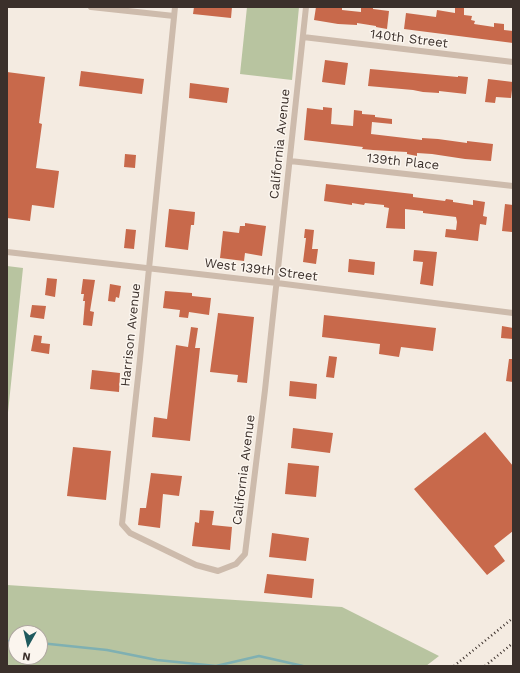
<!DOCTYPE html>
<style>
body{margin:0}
#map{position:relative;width:520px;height:673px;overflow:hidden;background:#f4ebe1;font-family:"Work Sans",sans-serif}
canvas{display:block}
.frame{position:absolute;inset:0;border:8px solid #3b302b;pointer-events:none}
.north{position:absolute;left:8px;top:625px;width:40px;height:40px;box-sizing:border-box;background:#fbf5ee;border:1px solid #aea6a0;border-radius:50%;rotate:188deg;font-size:11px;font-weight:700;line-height:16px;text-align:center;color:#3b302b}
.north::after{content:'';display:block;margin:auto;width:14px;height:18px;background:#1f5a5e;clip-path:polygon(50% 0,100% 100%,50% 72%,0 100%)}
</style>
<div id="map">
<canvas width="520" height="673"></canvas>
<div class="frame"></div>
<div class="north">N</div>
</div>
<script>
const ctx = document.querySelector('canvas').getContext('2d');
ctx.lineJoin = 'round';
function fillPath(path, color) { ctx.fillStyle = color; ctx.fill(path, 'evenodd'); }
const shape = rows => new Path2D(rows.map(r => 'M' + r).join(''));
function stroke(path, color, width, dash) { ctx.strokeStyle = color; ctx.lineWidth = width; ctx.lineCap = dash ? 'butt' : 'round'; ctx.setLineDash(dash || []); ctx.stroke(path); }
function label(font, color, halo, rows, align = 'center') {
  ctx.font = font + ' "Work Sans",sans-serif'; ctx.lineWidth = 3; ctx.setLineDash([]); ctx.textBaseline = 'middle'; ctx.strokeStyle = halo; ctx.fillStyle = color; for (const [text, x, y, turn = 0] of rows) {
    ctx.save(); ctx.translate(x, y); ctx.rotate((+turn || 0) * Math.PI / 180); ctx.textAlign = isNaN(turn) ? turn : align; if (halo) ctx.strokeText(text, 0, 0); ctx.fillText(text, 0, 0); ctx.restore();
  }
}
fillPath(shape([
 [247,7,299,7,292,80,240,74],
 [7,266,23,268,7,422],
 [7,585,342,607,439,656,426,666,7,666],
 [16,633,40,633,40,657,16,657]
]), '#b8c4a0');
stroke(shape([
 [7,641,16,641],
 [40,643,107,650,157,660,216,666,259,656,303,666]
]), '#7fb0b2', 2.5);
fillPath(shape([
 [194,7,232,7,231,18,193,14],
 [316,7,342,7,342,10,361,12,361,7,373,7,373,9,389,11,387,29,376,27,376,26,357,23,357,25,338,24,314,20],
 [455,7,464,7,464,15,472,16,471,20,475,21,474,24,494,27,494,23,504,24,504,30,513,31,513,43,404,29,406,13,436,17,437,10,455,13],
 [325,60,348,63,345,85,322,82],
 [370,69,458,77,458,76,468,77,466,94,439,91,439,93,423,92,413,90,368,86],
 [81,71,144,79,142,94,79,86],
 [7,72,45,77,39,123,42,124,36,168,59,171,54,208,32,205,30,221,7,218],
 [488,79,513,82,511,98,496,97,495,103,485,102],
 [190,83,229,88,227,103,189,98],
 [323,107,332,108,331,124,353,126,354,110,362,111,362,114,375,115,375,117,392,119,392,124,372,122,371,134,422,140,422,138,438,139,467,143,467,141,493,144,491,161,465,159,432,154,417,153,417,156,407,154,407,152,373,150,362,149,363,147,304,140,307,108,323,110],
 [125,154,136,155,135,168,124,167],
 [326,184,413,194,413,197,445,201,446,199,453,200,453,202,473,205,473,200,485,202,483,216,487,217,486,225,480,224,478,241,445,237,446,229,456,230,457,222,456,217,423,213,423,211,405,209,405,229,386,228,389,208,384,207,384,205,365,203,364,205,352,203,352,205,324,201],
 [505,204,513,205,512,232,502,231],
 [169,209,195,212,194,225,191,225,188,250,165,247],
 [245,223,266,226,262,256,245,253,244,261,220,258,223,231,239,233,240,226,245,226],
 [126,229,136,230,134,249,124,248],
 [305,229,314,230,312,249,318,249,316,264,303,262,306,238,304,238],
 [414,250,437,252,433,286,420,284,423,262,413,261],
 [349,259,375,262,374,275,348,272],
 [47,278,57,279,55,297,45,295],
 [83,279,95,280,90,311,94,312,92,326,83,325,85,301,83,301,84,294,81,294],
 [110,284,121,286,119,298,116,297,115,302,108,301],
 [165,291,192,293,192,296,211,298,209,315,189,312,188,318,179,317,180,310,163,308],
 [32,305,46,306,44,319,30,317],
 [218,313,254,317,247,383,237,382,238,375,210,372],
 [324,315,436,328,433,351,401,347,399,357,379,354,380,344,322,337],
 [502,326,513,328,513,339,501,338],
 [191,327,198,328,195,348,200,348,190,441,152,437,154,417,167,419,176,345,188,347],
 [34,335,42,336,41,343,50,344,49,354,31,351],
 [329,356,337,357,334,378,326,377],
 [509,359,513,359,513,382,506,381],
 [92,370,120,373,119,392,90,389],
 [290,381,317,384,316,399,289,396],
 [293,428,333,433,330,453,291,448],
 [485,432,513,466,513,531,494,546,505,561,487,575,414,489],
 [73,447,111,451,106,500,67,496],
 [288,463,319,466,316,497,285,494],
 [151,473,182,476,179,496,163,494,160,528,138,525,140,508,146,508],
 [200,510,214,511,212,525,232,527,230,550,192,546,195,522,199,523],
 [272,533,309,538,306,561,269,557],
 [267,574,314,579,312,598,264,593]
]), '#c8694b');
stroke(shape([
 [91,7,174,16],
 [175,7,140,359,122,524,130,533,196,565,218,571,236,564,245,554,265,390,306,7],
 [303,37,513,62],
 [290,161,513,186],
 [7,252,277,283,513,313]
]), '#cdbbac', 6);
stroke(shape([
 [454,666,513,618],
 [485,666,513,643]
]), '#3b302b', 2.5, [1, 3]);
label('13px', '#3b302b', '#fbf5ee', [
 ["140th Street",409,39,7],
 ["California Avenue",280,144,-84],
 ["139th Place",403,162,6],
 ["West 139th Street",261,270,7],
 ["Harrison Avenue",131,335,-84],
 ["California Avenue",244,470,-83]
]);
</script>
